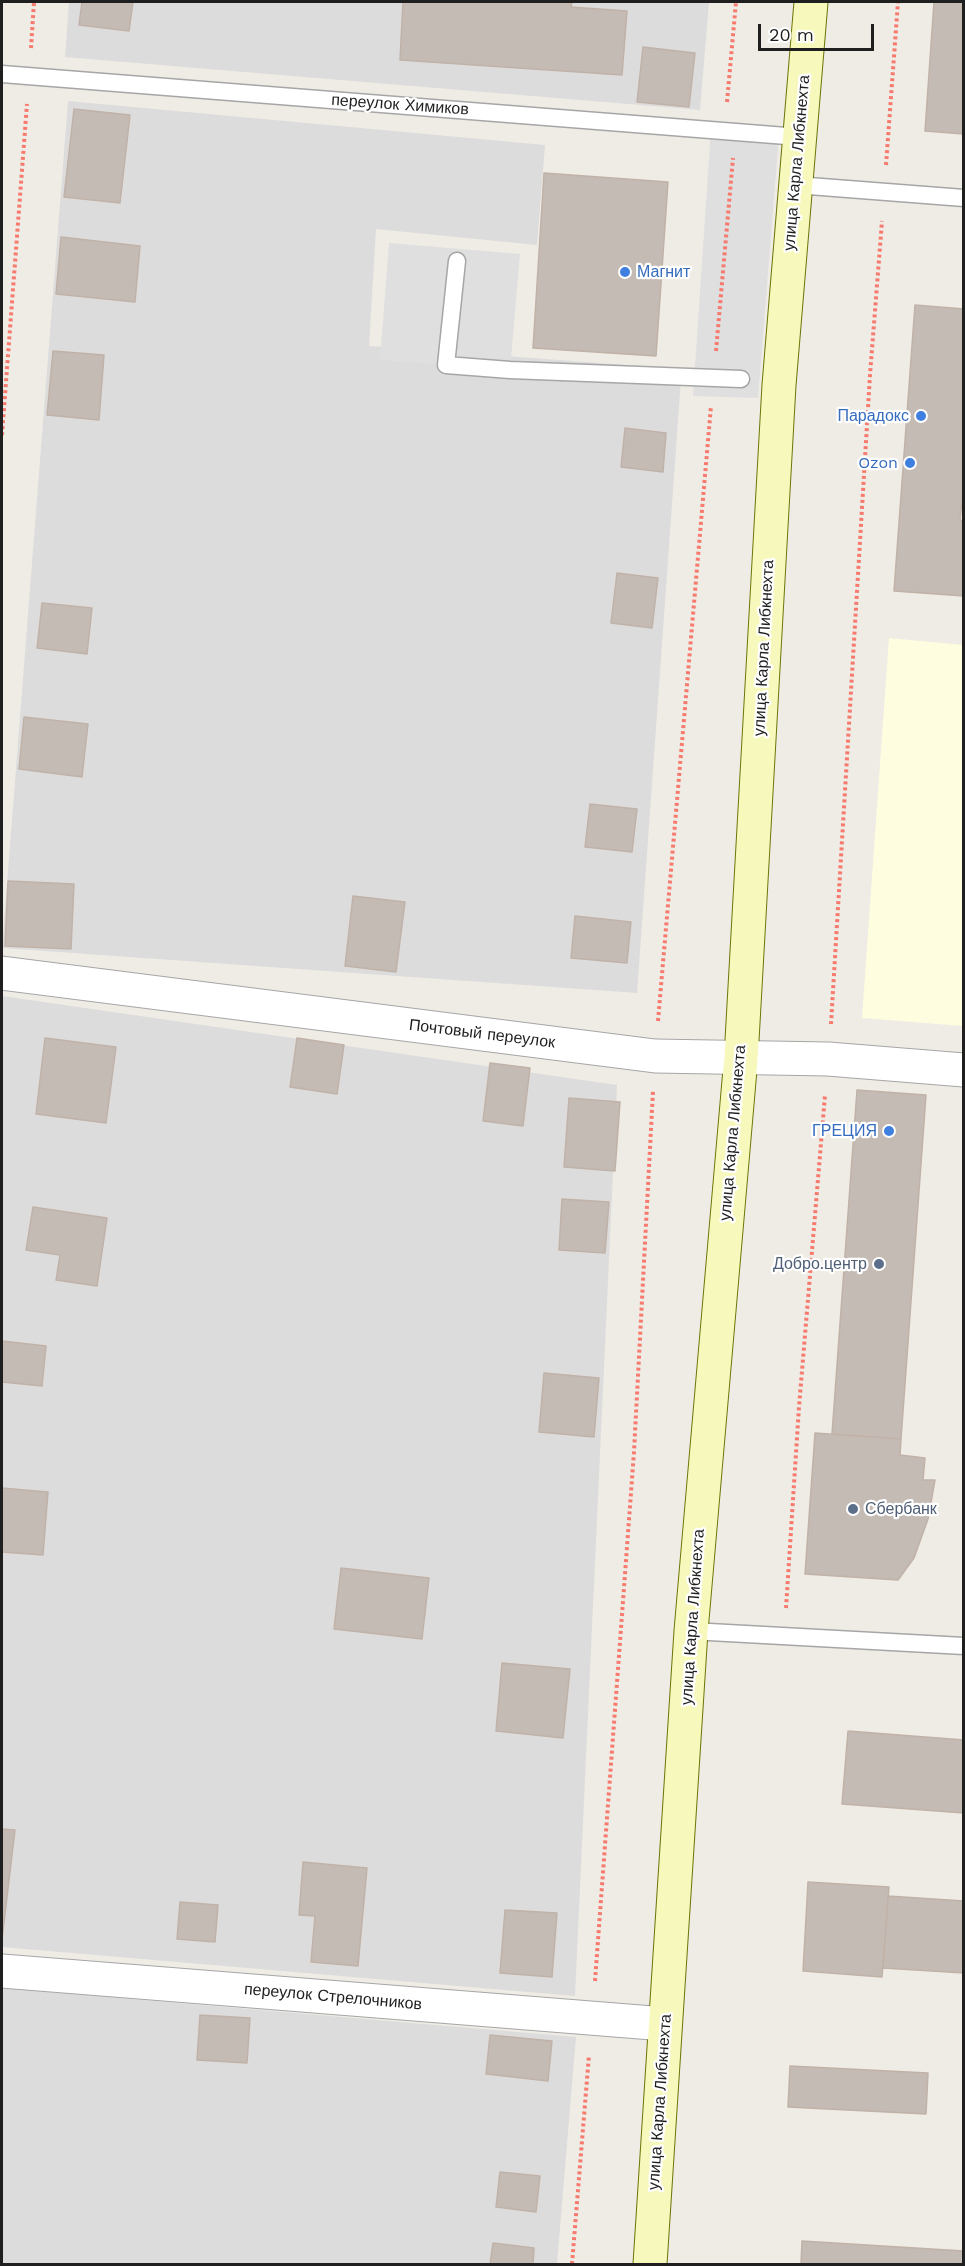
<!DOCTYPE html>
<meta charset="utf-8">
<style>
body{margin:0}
#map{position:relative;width:965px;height:2266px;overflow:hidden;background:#efece5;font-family:"Work Sans",sans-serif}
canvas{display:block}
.frame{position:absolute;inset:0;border:3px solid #1f1f1f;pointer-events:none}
.scale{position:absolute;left:758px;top:24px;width:116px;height:27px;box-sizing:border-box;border:3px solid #1f1f1f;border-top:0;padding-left:8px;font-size:18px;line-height:21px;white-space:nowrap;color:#1f1f1f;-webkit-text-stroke:4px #fff;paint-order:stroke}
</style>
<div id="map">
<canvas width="965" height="2266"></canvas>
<div class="frame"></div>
<div class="scale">20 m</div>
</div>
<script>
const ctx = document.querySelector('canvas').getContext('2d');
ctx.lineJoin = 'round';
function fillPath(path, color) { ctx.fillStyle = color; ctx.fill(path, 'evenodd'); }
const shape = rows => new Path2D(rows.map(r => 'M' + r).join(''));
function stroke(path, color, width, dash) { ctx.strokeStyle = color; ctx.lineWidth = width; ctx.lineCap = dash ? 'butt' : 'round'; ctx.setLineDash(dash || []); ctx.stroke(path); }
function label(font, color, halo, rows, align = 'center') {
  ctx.font = font + ' "Work Sans",sans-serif'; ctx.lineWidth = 4.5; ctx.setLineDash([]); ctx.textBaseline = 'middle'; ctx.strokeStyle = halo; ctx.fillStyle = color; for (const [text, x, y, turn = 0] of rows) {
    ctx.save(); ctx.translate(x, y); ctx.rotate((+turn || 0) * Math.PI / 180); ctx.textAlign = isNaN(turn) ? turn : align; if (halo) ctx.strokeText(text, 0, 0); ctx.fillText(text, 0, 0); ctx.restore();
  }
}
fillPath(shape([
 [69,2,709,2,700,110,65,57],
 [68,101,545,145,537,245,376,229,369,346,667,368,681,379,637,993,2,948],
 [2,996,617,1085,575,1996,2,1947],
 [2,1988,576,2037,557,2264,2,2264]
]), '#dddcdc');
fillPath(shape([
 [889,638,963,645,963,1026,862,1018]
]), '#fefde0');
fillPath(shape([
 [711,129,779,135,758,398,693,396],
 [389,243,520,254,510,370,380,360]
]), '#dfdfdf');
const building = shape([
 [82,2,133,2,129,31,79,25,82,2],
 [403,2,572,2,571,7,627,11,622,75,400,60,403,2],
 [934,2,964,2,964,134,925,131,934,2],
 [643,47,695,53,689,107,637,102,643,47],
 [74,109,130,115,120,203,64,197,74,109],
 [544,173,668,182,656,356,533,348,544,173],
 [61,237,140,246,135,302,56,294,61,237],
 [915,305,964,309,964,484,960,520,964,521,964,596,894,591,915,305],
 [53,351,104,355,99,420,47,415,53,351],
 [625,428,666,433,663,472,621,467,625,428],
 [617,573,658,578,652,628,611,623,617,573],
 [42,603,92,608,87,654,37,648,42,603],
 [24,717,88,724,82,777,19,769,24,717],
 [590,804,637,809,632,852,585,847,590,804],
 [8,881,74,884,71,949,5,946,8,881],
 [353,896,405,902,396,972,345,966,353,896],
 [575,916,631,922,627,963,571,958,575,916],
 [45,1038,116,1047,106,1123,36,1114,45,1038],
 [297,1038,344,1045,337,1094,290,1087,297,1038],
 [490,1063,530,1068,523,1126,483,1121,490,1063],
 [857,1090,926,1095,901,1439,832,1434,857,1090],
 [569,1098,620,1102,615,1171,564,1167,569,1098],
 [562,1199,609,1202,605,1253,559,1250,562,1199],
 [33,1207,107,1218,97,1286,56,1280,60,1255,26,1250,33,1207],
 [2,1341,46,1346,42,1386,2,1382,2,1341],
 [544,1373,599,1378,594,1437,539,1432,544,1373],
 [815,1433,901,1439,900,1455,925,1458,923,1480,935,1480,928,1519,914,1558,898,1580,805,1574,815,1433],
 [2,1488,48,1492,43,1555,2,1552,2,1488],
 [341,1568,429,1578,422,1639,334,1629,341,1568],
 [502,1663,570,1669,563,1738,496,1731,502,1663],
 [848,1731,964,1740,964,1813,842,1804,848,1731],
 [2,1829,15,1830,2,1939,2,1829],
 [303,1862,367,1868,358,1966,311,1962,315,1916,299,1915,303,1862],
 [808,1882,889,1887,882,1977,803,1971,808,1882],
 [888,1896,964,1901,964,1973,883,1968,888,1896],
 [180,1902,218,1905,215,1942,177,1939,180,1902],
 [505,1910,557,1913,552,1977,500,1973,505,1910],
 [200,2015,250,2018,247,2063,197,2060,200,2015],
 [490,2035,552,2041,548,2081,486,2074,490,2035],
 [790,2066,928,2073,926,2114,788,2107,790,2066],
 [500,2172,540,2176,536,2212,496,2207,500,2172],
 [802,2241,964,2251,964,2264,801,2264,802,2241],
 [493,2243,534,2248,533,2264,490,2264,493,2243]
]);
fillPath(building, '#c4bbb5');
stroke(building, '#c1b2a8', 1.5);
const lane = shape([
 [2,74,799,137],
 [796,185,964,198],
 [457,261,446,365,510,370,741,379],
 [691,1631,964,1646]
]);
const street = shape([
 [2,973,655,1056,828,1059,964,1070],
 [2,1971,665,2024]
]);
const secondary = shape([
 [650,2264,691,1631,741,1058,779,385,811,2]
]);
stroke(lane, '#a6a6a6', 19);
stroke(street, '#a6a6a6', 35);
stroke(secondary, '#6c7507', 35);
stroke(shape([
 [31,48,34,2],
 [727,102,736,2],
 [886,165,898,2],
 [716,351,733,158],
 [2,435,27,104],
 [658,1021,711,406],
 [831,1024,870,375,882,221],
 [786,1608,799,1407,825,1095],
 [595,1981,634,1452,653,1091],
 [572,2264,589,2055]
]), '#f77a6f', 4, [3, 3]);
stroke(lane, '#fff', 16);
stroke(street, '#fff', 33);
stroke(secondary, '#f7f8bb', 33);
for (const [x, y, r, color] of [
 [625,272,6,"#3f7fe0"],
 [921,416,6,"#3f7fe0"],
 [910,463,6,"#3f7fe0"],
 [889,1131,6,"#3f7fe0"],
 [879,1264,6,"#5c6f8a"],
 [853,1509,6,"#5c6f8a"]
]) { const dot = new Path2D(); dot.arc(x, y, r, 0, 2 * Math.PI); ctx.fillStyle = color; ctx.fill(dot); stroke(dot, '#fff', 2); }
label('16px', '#1f1f1f', '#fff', [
 ["переулок Химиков",400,105,4],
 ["улица Карла Либкнехта",797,163,-85],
 ["улица Карла Либкнехта",764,648,-87],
 ["Почтовый переулок",482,1034,7],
 ["улица Карла Либкнехта",733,1133,-85],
 ["улица Карла Либкнехта",693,1617,-86],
 ["переулок Стрелочников",333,1997,5],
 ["улица Карла Либкнехта",660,2102,-86]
]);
label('16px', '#366cbe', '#fff', [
 ["Магнит",637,272,"left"],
 ["Парадокс",909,416],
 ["Ozon",898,463],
 ["ГРЕЦИЯ",877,1131]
], 'right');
label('16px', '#4e5e75', '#fff', [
 ["Добро.центр",867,1264],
 ["Сбербанк",865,1509,"left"]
], 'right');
</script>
